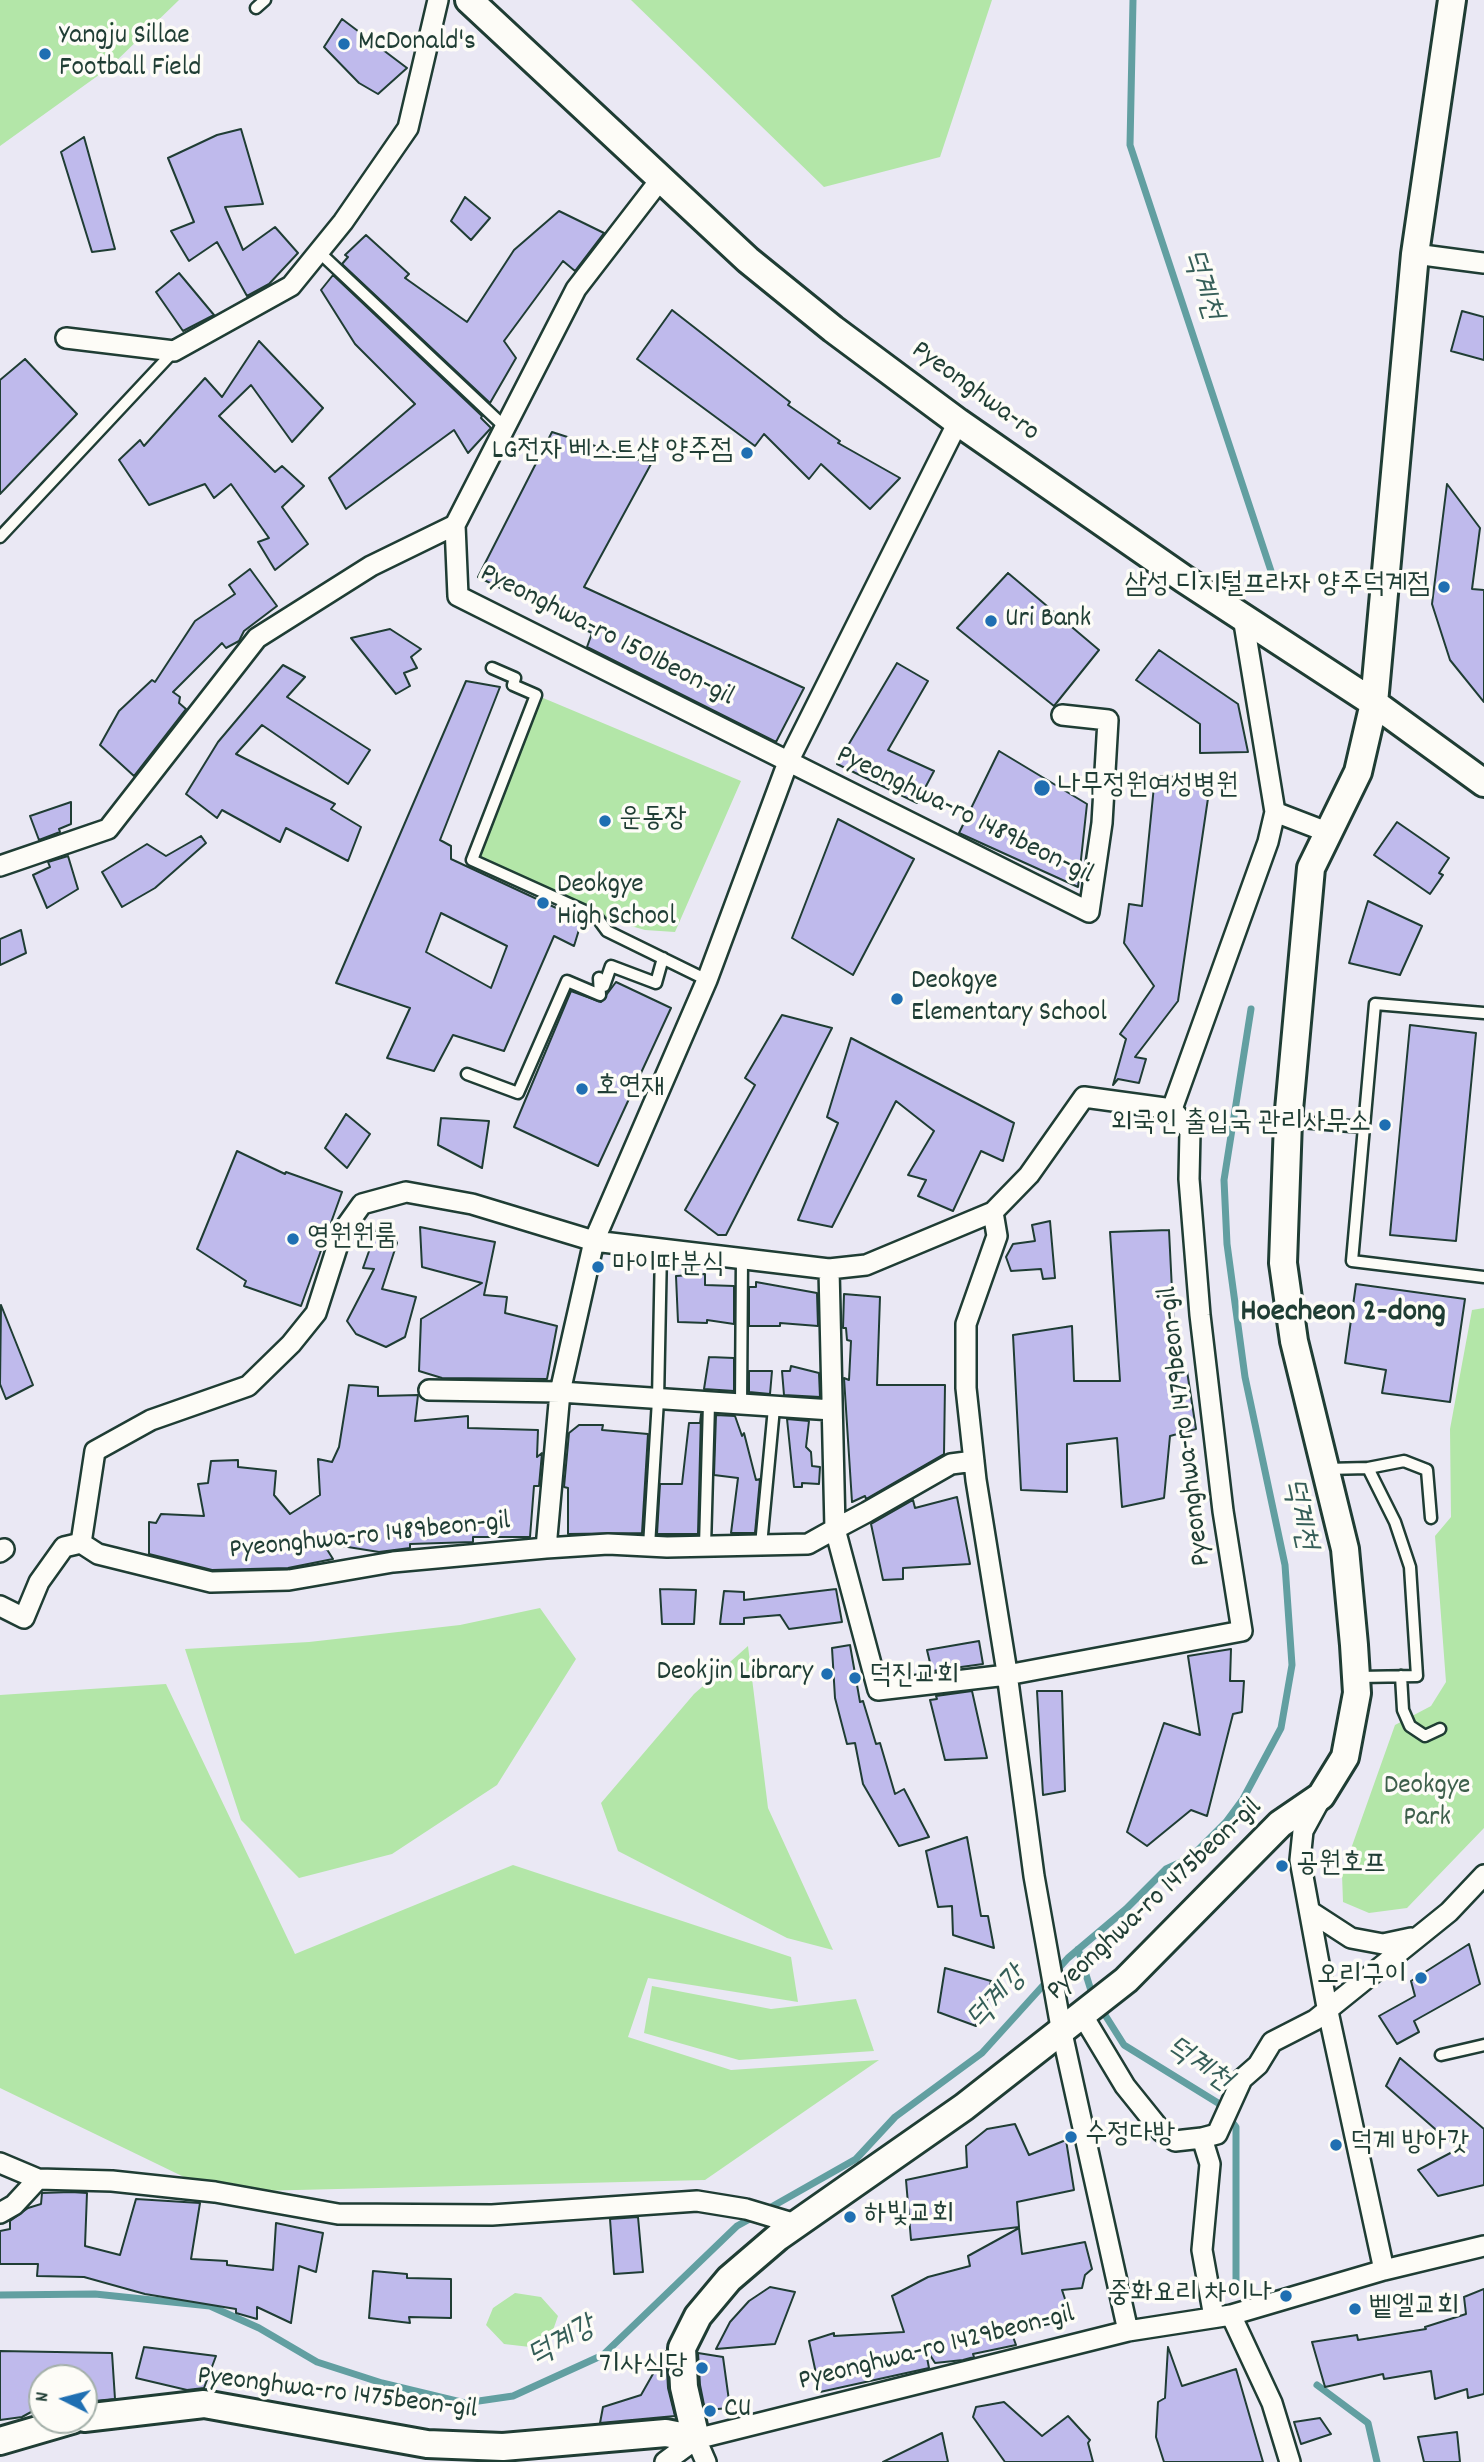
<!DOCTYPE html>
<meta charset="utf-8">
<style>
body{margin:0}
#map{position:relative;width:1484px;height:2462px;overflow:hidden;background:#eae8f4;font-family:Dekko,sans-serif}
canvas{display:block}
.north{position:absolute;left:28px;top:2364px;width:70px;height:70px;box-sizing:border-box;background:#fdfcf7;border:2px solid #a4b0a9;border-radius:50%;rotate:276deg;font-size:19px;font-weight:700;line-height:28px;text-align:center;color:#1f3d34}
.north::after{content:'';display:block;margin:auto;width:24px;height:32px;background:#1f6fb2;clip-path:polygon(50% 0,100% 100%,50% 72%,0 100%)}
</style>
<div id="map">
<canvas width="1484" height="2462"></canvas>
<div class="north">N</div>
</div>
<script>
const ctx = document.querySelector('canvas').getContext('2d');
ctx.lineJoin = 'round';
function fillPath(path, color) { ctx.fillStyle = color; ctx.fill(path, 'evenodd'); }
const shape = rows => new Path2D(rows.map(r => 'M' + r).join(''));
function stroke(path, color, width, dash) { ctx.strokeStyle = color; ctx.lineWidth = width; ctx.lineCap = dash ? 'butt' : 'round'; ctx.setLineDash(dash || []); ctx.stroke(path); }
function label(font, color, halo, rows, align = 'center') {
  ctx.font = font + ' Dekko,"Poor Story",sans-serif'; ctx.lineWidth = 7; ctx.setLineDash([]); ctx.textBaseline = 'middle'; ctx.strokeStyle = halo; ctx.fillStyle = color; for (const [text, x, y, turn = 0] of rows) {
    ctx.save(); ctx.translate(x, y); ctx.rotate((+turn || 0) * Math.PI / 180); ctx.textAlign = isNaN(turn) ? turn : align; if (halo) ctx.strokeText(text, 0, 0); ctx.fillText(text, 0, 0); ctx.restore();
  }
}
fillPath(shape([
 [0,0,179,0,110,67,0,146],
 [631,0,992,0,940,157,824,187],
 [536,695,741,781,675,932,645,930,596,916,472,860],
 [1484,1308,1484,1828,1407,1908,1369,1913,1343,1902,1342,1874,1395,1725,1431,1706,1446,1682,1435,1536,1451,1517,1450,1429,1472,1310],
 [540,1608,576,1659,497,1785,392,1854,299,1878,241,1820,185,1649,309,1642,460,1625],
 [748,1646,768,1808,833,1950,787,1938,618,1851,601,1803,694,1694],
 [166,1684,295,1954,513,1865,791,1957,798,2002,648,1978,628,2037,731,2070,879,2060,705,2180,215,2192,0,2088,0,1695],
 [652,1986,771,2009,856,1999,874,2051,739,2060,644,2033],
 [515,2293,541,2297,558,2316,552,2333,530,2347,504,2344,486,2325,493,2308]
]), '#b3e6a8');
stroke(shape([
 [1133,0,1130,145,1273,577],
 [1078,1949,1093,1997],
 [1100,2007,1124,2045,1218,2103,1236,2127,1236,2280],
 [766,2210,856,2159,895,2117,982,2053,1068,1958,1126,1909,1166,1869,1190,1858,1226,1822,1243,1799,1281,1728,1292,1665,1285,1565,1245,1377,1227,1244,1224,1180,1251,1009],
 [0,2295,95,2294,210,2306,259,2328,317,2362,382,2383,465,2403,513,2396,603,2355,737,2226,755,2216],
 [1317,2385,1368,2423,1377,2462]
]), '#629fa1', 7);
const building = shape([
 [342,19,407,68,378,94,359,83,324,47,342,19],
 [241,129,263,204,225,207,243,250,275,227,298,253,269,284,247,296,217,242,189,261,171,231,194,222,168,158,217,135,241,129],
 [84,137,115,249,92,252,61,152,84,137],
 [465,197,490,218,471,240,451,221,465,197],
 [559,211,604,233,575,271,563,261,504,341,516,358,490,403,342,264,348,257,345,255,366,235,409,274,405,278,467,322,514,250,559,211],
 [179,273,214,315,183,331,156,292,179,273],
 [333,275,482,416,481,418,491,428,468,453,454,430,346,509,329,478,415,404,355,344,321,290,333,275],
 [672,310,790,402,788,405,840,441,838,443,900,478,870,509,821,464,809,479,764,434,755,446,637,359,672,310],
 [1462,311,1484,317,1484,360,1451,351,1462,311],
 [259,341,323,408,292,442,251,385,219,416,275,472,282,466,304,486,282,507,308,544,275,570,258,542,269,538,231,484,214,498,205,484,149,505,119,460,140,440,144,446,205,378,222,397,259,341],
 [25,359,77,414,0,494,0,380,25,359],
 [552,432,651,464,584,587,804,688,776,742,587,647,592,633,478,577,552,432],
 [1447,484,1480,528,1472,589,1484,590,1484,702,1450,660,1432,604,1447,484],
 [250,569,277,606,244,631,239,641,226,648,222,643,173,692,180,697,179,703,186,709,134,776,100,745,119,711,152,680,155,682,195,621,235,594,229,585,250,569],
 [1008,573,1099,650,1054,706,957,628,1008,573],
 [390,629,421,649,411,657,417,668,404,673,410,686,396,694,351,638,390,629],
 [1159,650,1238,704,1248,752,1200,753,1200,724,1136,680,1159,650],
 [897,663,928,681,888,750,934,771,917,803,837,764,897,663],
 [283,665,305,677,287,697,370,750,348,784,262,725,236,754,335,804,331,809,361,827,348,861,286,828,280,842,222,810,217,818,186,794,218,742,283,665],
 [466,681,500,687,440,840,451,846,451,859,582,920,574,946,554,936,504,1051,453,1035,434,1071,387,1058,410,1008,336,983,466,681],
 [441,913,507,946,491,988,426,952,441,913],
 [999,751,1087,804,1078,887,959,833,999,751],
 [1155,776,1211,778,1178,1001,1135,1057,1146,1059,1139,1083,1118,1079,1113,1085,1126,1039,1120,1034,1154,986,1124,943,1129,904,1142,906,1155,776],
 [71,802,71,824,59,829,60,832,39,840,30,816,71,802],
 [838,819,914,859,853,975,792,938,838,819],
 [1397,822,1449,858,1439,873,1443,875,1430,894,1374,855,1397,822],
 [201,836,206,843,155,888,122,907,102,872,147,844,166,856,201,836],
 [68,856,78,889,47,908,33,875,50,867,48,862,68,856],
 [1368,901,1422,926,1400,975,1349,963,1368,901],
 [21,930,26,953,0,965,0,939,21,930],
 [616,982,671,1008,598,1166,514,1127,571,991,601,1002,616,982],
 [782,1015,832,1028,726,1235,718,1235,685,1210,755,1085,745,1078,782,1015],
 [1410,1025,1476,1033,1456,1241,1390,1235,1410,1025],
 [851,1038,1014,1123,1003,1161,981,1151,953,1211,918,1196,926,1180,908,1175,934,1131,896,1101,832,1227,798,1220,838,1123,827,1117,851,1038],
 [346,1114,370,1134,347,1168,325,1148,346,1114],
 [441,1118,489,1121,482,1168,438,1145,441,1118],
 [237,1151,285,1174,286,1172,342,1192,301,1306,244,1286,246,1281,197,1249,237,1151],
 [1050,1221,1055,1278,1043,1279,1041,1269,1011,1271,1006,1257,1013,1244,1035,1241,1032,1225,1050,1221],
 [378,1226,390,1228,397,1243,382,1289,416,1297,405,1337,386,1347,356,1334,347,1321,374,1269,363,1268,378,1226],
 [420,1227,495,1242,484,1295,507,1297,505,1313,557,1326,547,1379,442,1378,419,1371,421,1319,482,1283,422,1267,420,1227],
 [1169,1230,1176,1371,1187,1371,1196,1429,1170,1436,1164,1498,1122,1507,1117,1438,1067,1444,1067,1492,1021,1490,1013,1335,1072,1326,1074,1381,1120,1381,1110,1232,1169,1230],
 [705,1274,705,1285,734,1286,734,1324,707,1320,707,1323,678,1322,676,1276,705,1274],
 [756,1282,817,1293,818,1326,780,1323,780,1326,749,1326,749,1287,756,1287,756,1282],
 [1356,1284,1465,1299,1450,1402,1382,1393,1386,1370,1345,1363,1356,1284],
 [844,1294,880,1297,877,1385,945,1385,944,1454,866,1499,865,1496,852,1502,844,1378,849,1380,851,1341,847,1340,846,1328,843,1328,844,1294],
 [1,1305,33,1385,6,1399,0,1384,1,1305],
 [709,1357,734,1358,734,1391,704,1389,709,1357],
 [791,1366,819,1373,820,1397,784,1395,782,1371,790,1371,791,1366],
 [749,1371,772,1371,770,1394,749,1392,749,1371],
 [349,1385,378,1387,378,1396,418,1395,415,1421,468,1416,468,1428,538,1430,537,1457,542,1453,539,1486,534,1486,530,1537,473,1537,473,1542,410,1544,410,1548,379,1552,323,1543,333,1559,288,1568,212,1570,149,1554,149,1522,156,1523,161,1514,204,1516,198,1484,208,1483,211,1461,238,1460,238,1467,276,1471,274,1495,290,1514,320,1495,318,1459,332,1462,339,1447,349,1385],
 [701,1414,698,1534,657,1534,660,1484,682,1484,689,1423,700,1423,701,1414],
 [716,1415,735,1416,742,1436,744,1433,756,1480,760,1479,755,1533,731,1533,738,1478,714,1475,716,1415],
 [787,1419,809,1421,806,1447,811,1452,812,1466,820,1467,819,1484,802,1483,802,1487,794,1487,787,1419],
 [579,1425,603,1425,602,1430,648,1434,642,1533,568,1534,568,1488,564,1487,569,1433,579,1425],
 [957,1497,970,1564,903,1568,903,1579,883,1580,871,1524,913,1500,915,1508,957,1497],
 [660,1589,696,1590,694,1624,662,1624,660,1589],
 [836,1589,842,1622,789,1629,780,1615,744,1618,744,1624,720,1624,724,1591,744,1592,744,1600,836,1589],
 [979,1641,983,1664,932,1671,927,1650,979,1641],
 [850,1645,860,1702,863,1701,876,1744,880,1743,895,1794,904,1789,929,1837,899,1846,863,1784,855,1743,847,1744,835,1698,832,1648,850,1645],
 [1231,1649,1230,1681,1244,1681,1242,1712,1233,1714,1207,1816,1191,1810,1147,1846,1127,1832,1164,1723,1200,1735,1188,1656,1231,1649],
 [972,1691,987,1758,945,1760,930,1700,937,1699,936,1696,972,1691],
 [1037,1691,1062,1691,1065,1791,1043,1795,1037,1691],
 [967,1837,981,1916,988,1916,994,1948,953,1935,952,1906,938,1907,926,1851,967,1837],
 [1469,1944,1480,1984,1414,2021,1419,2032,1397,2044,1379,2016,1415,1996,1411,1981,1469,1944],
 [945,1968,991,1981,987,2000,979,1998,976,2026,938,2012,945,1968],
 [1400,2058,1484,2129,1484,2185,1438,2196,1418,2170,1458,2149,1386,2086,1400,2058],
 [1015,2124,1029,2155,1066,2140,1074,2190,1017,2202,1019,2227,911,2240,906,2180,967,2167,966,2146,987,2129,1015,2124],
 [71,2192,87,2193,85,2246,120,2255,136,2199,200,2203,191,2259,227,2261,227,2265,273,2270,276,2223,323,2233,316,2272,299,2266,291,2323,257,2307,257,2319,236,2313,236,2309,145,2294,84,2277,37,2276,38,2264,0,2264,0,2231,10,2229,10,2221,28,2208,41,2204,42,2193,71,2192],
 [638,2217,643,2272,614,2274,610,2219,638,2217],
 [1019,2228,1022,2254,1085,2242,1092,2269,1085,2275,1082,2288,1062,2290,1072,2320,1011,2331,1016,2345,973,2354,974,2357,963,2360,935,2363,925,2347,929,2368,820,2392,809,2341,834,2333,834,2336,904,2332,892,2296,928,2277,970,2266,968,2256,1019,2228],
 [373,2271,407,2274,407,2278,451,2279,451,2318,409,2317,410,2323,369,2318,373,2271],
 [770,2287,795,2292,775,2344,716,2349,730,2322,749,2301,770,2287],
 [1484,2289,1484,2394,1468,2398,1467,2389,1435,2399,1431,2371,1384,2379,1383,2374,1325,2387,1312,2342,1357,2335,1358,2340,1426,2329,1425,2327,1466,2314,1464,2297,1484,2289],
 [144,2347,216,2356,204,2388,187,2390,136,2378,144,2347],
 [1168,2347,1182,2386,1236,2369,1263,2462,1164,2462,1156,2437,1158,2402,1165,2398,1168,2347],
 [0,2351,112,2353,115,2399,84,2402,84,2378,42,2378,42,2406,22,2417,0,2420,0,2351],
 [666,2351,668,2388,675,2416,600,2423,603,2407,641,2395,666,2351],
 [698,2353,723,2357,730,2408,705,2410,700,2385,698,2353],
 [1004,2402,1042,2436,1068,2416,1090,2440,1088,2443,1093,2462,1005,2462,973,2417,976,2407,1004,2402],
 [1320,2418,1331,2434,1301,2444,1294,2422,1320,2418],
 [1457,2432,1460,2462,1424,2462,1418,2437,1457,2432],
 [942,2433,948,2462,883,2462,942,2433]
]);
fillPath(building, '#bfbaec');
stroke(building, '#1f3d34', 2);
const lane = shape([
 [256,8,265,0],
 [319,252,507,429],
 [0,537,174,351],
 [492,668,515,678,513,685,536,695,472,860,596,916,607,931,707,980],
 [1484,1013,1375,1004,1352,1261,1484,1277],
 [467,1074,518,1093,567,981,600,995,599,978,604,986,611,966,656,983,663,958],
 [1288,1121,1363,1127],
 [741,1405,742,1258],
 [1368,1468,1404,1461,1427,1470,1431,1518],
 [1326,1469,1368,1468,1395,1522,1410,1567,1417,1676,1359,1677],
 [761,1545,774,1408],
 [649,1546,658,1400,661,1249],
 [705,1546,709,1404],
 [1401,1676,1403,1710,1410,1726,1425,1736,1440,1729],
 [1441,2055,1484,2045]
]);
const street = shape([
 [660,180,576,289,455,525,458,596,1089,912,1102,823,1108,720,1062,715],
 [1415,254,1484,263],
 [66,338,174,351,291,286,343,222,408,128,438,0],
 [1275,812,1327,832],
 [0,866,108,829,257,638,371,566,455,525],
 [829,1269,866,1265,993,1212],
 [429,1390,560,1392,832,1410],
 [974,1461,951,1464,867,1512,835,1529,808,1544,667,1547,608,1544,546,1548,393,1562,289,1580,211,1582,98,1554,81,1543,95,1451,151,1420,248,1386,291,1344,316,1313,342,1232,362,1204,406,1192,472,1204,594,1241,829,1269,835,1529,878,1690,1007,1675,1242,1631,1223,1511,1200,1315,1189,1179,1190,1131,1172,1109],
 [546,1548,560,1392,594,1241,707,980,788,762,958,422],
 [0,1552,4,1549],
 [0,1606,24,1618,39,1582,64,1547,81,1543],
 [1321,1798,1303,1831,1300,1860,1327,2007,1384,2270],
 [1311,1912,1351,1938,1383,1944,1411,1938],
 [1083,2016,1125,2086,1162,2132,1175,2141,1202,2138,1210,2164,1202,2250,1214,2317],
 [1202,2138,1217,2134,1242,2079,1258,2065,1272,2042,1315,2020,1449,1912,1484,1875],
 [0,2163,38,2179,112,2181,215,2192,338,2214,492,2215,697,2201,746,2209,796,2224],
 [0,2213,14,2205,38,2179],
 [1231,2315,1272,2403,1290,2462],
 [1128,2331,1062,2033,1034,1876,1006,1666,976,1480,966,1388,966,1324,997,1236,993,1212,1029,1175,1084,1097,1172,1109,1268,842,1275,812,1243,617],
 [696,2439,706,2462],
 [665,2462,696,2439,1128,2331,1231,2315,1384,2270,1484,2246]
]);
const secondary = shape([
 [469,0,748,260,833,329,958,422,1184,579,1374,703,1484,783],
 [84,2418,204,2404,427,2444,503,2447,666,2433,696,2439,684,2387,682,2348,698,2316,729,2279,778,2237,964,2107,1126,1980,1280,1824,1321,1796,1345,1757,1357,1693,1354,1645,1345,1549,1294,1341,1283,1263,1288,1121,1311,868,1358,772,1374,703,1415,254,1452,0],
 [0,2441,72,2420]
]);
stroke(lane, '#1f3d34', 15);
stroke(street, '#1f3d34', 24);
stroke(secondary, '#1f3d34', 32);
stroke(lane, '#fdfcf7', 10);
stroke(street, '#fdfcf7', 19);
stroke(secondary, '#fdfcf7', 26);
for (const [x, y, r, color] of [
 [344,44,7,"#1f6fb2"],
 [45,54,7,"#1f6fb2"],
 [747,453,7,"#1f6fb2"],
 [1444,587,7,"#1f6fb2"],
 [991,621,7,"#1f6fb2"],
 [1042,788,9,"#1f6fb2"],
 [605,821,7,"#1f6fb2"],
 [543,903,7,"#1f6fb2"],
 [897,999,7,"#1f6fb2"],
 [582,1089,7,"#1f6fb2"],
 [1385,1125,7,"#1f6fb2"],
 [293,1239,7,"#1f6fb2"],
 [598,1267,7,"#1f6fb2"],
 [827,1674,7,"#1f6fb2"],
 [855,1678,7,"#1f6fb2"],
 [1282,1866,7,"#1f6fb2"],
 [1421,1978,7,"#1f6fb2"],
 [1071,2137,7,"#1f6fb2"],
 [1336,2145,7,"#1f6fb2"],
 [850,2217,7,"#1f6fb2"],
 [1286,2296,7,"#1f6fb2"],
 [1355,2309,7,"#1f6fb2"],
 [702,2368,7,"#1f6fb2"],
 [710,2411,7,"#1f6fb2"]
]) { const dot = new Path2D(); dot.arc(x, y, r, 0, 2 * Math.PI); ctx.fillStyle = color; ctx.fill(dot); stroke(dot, '#fdfcf7', 2.5); }
label('28px', '#1f3d34', '#fdfcf7', [
 ["Yangju Sillae",59,38],
 ["Football Field",59,70],
 ["McDonald's",358,44],
 ["LG전자 베스트샵 양주점",733,453,"right"],
 ["삼성 디지털프라자 양주덕계점",1430,587,"right"],
 ["Uri Bank",1005,621],
 ["나무정원여성병원",1058,788],
 ["운동장",619,821],
 ["Deokgye",557,887],
 ["High School",557,919],
 ["Deokgye",911,983],
 ["Elementary School",911,1015],
 ["호연재",596,1089],
 ["외국인 출입국 관리사무소",1371,1125,"right"],
 ["영원원룸",307,1239],
 ["마이따분식",612,1267],
 ["Deokjin Library",813,1674,"right"],
 ["덕진교회",869,1678],
 ["공원호프",1296,1866],
 ["오리구이",1407,1978,"right"],
 ["수정다방",1085,2137],
 ["덕계 방아갓",1350,2145],
 ["하빛교회",864,2217],
 ["중화요리 차이나",1272,2296,"right"],
 ["벹엘교회",1369,2309],
 ["기사식당",688,2368,"right"],
 ["CU",724,2411]
], 'left');
label('28px', '#1f3d34', '#fdfcf7', [
 ["Pyeonghwa-ro",974,393,36],
 ["Pyeonghwa-ro 1501beon-gil",606,637,27],
 ["Pyeonghwa-ro 1489beon-gil",964,817,26],
 ["Pyeonghwa-ro 1479beon-gil",1187,1426,-97],
 ["Pyeonghwa-ro 1489beon-gil",370,1538,-6],
 ["Pyeonghwa-ro 1475beon-gil",1156,1901,-43],
 ["Pyeonghwa-ro 1429beon-gil",937,2350,-14],
 ["Pyeonghwa-ro 1475beon-gil",337,2395,7]
]);
label('28px', '#3d5f4b', '#fdfcf7', [
 ["Deokgye",1427,1788],
 ["Park",1427,1820]
]);
label('italic 30px', '#355e58', '#fdfcf7', [
 ["덕계천",1200,285,72],
 ["덕계천",1297,1514,78],
 ["덕계강",999,2000,-48],
 ["덕계천",1197,2066,34],
 ["덕계강",563,2344,-29]
]);
label('bold 32px', '#1f3d34', '#fdfcf7', [
 ["Hoecheon 2-dong",1343,1315]
]);
</script>
